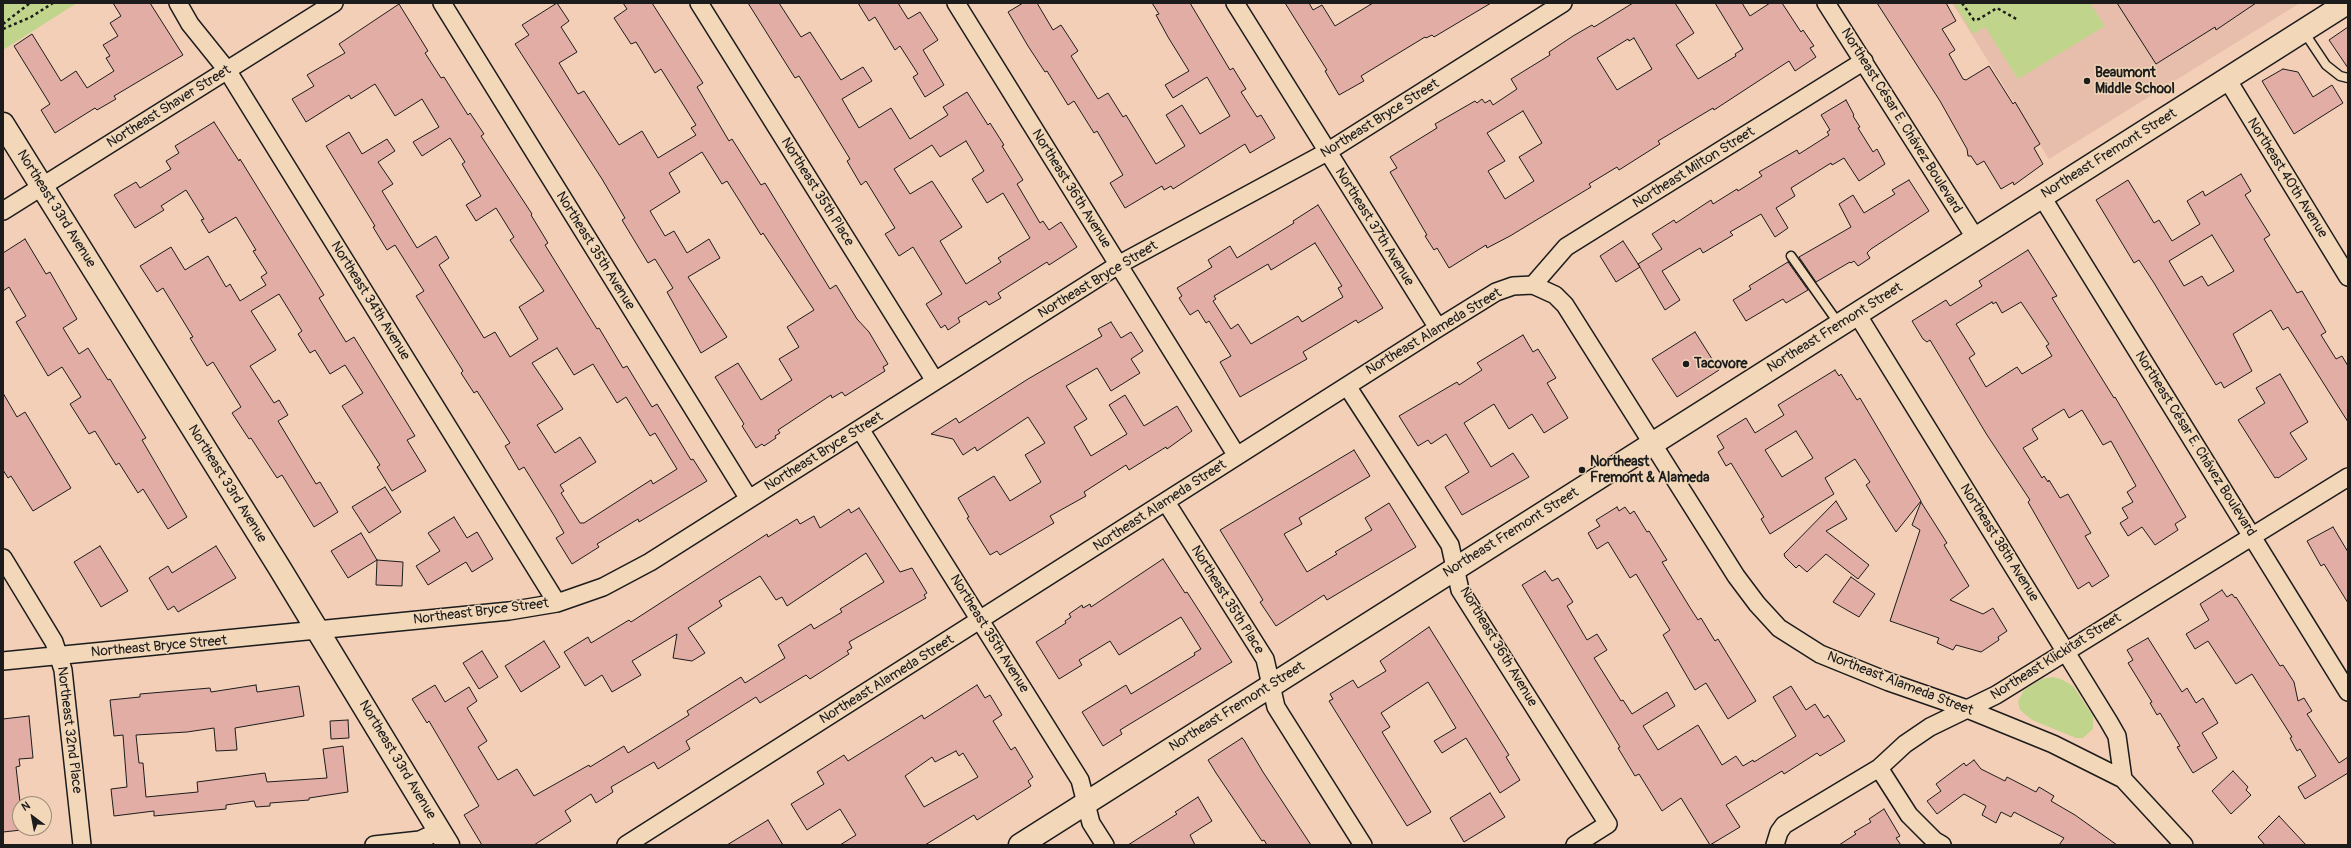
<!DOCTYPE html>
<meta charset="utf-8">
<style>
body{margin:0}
#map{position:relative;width:2351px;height:848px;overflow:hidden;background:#f4cfb7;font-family:Pangolin,sans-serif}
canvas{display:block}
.frame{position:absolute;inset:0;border:4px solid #1c1c1c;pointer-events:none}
.north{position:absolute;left:12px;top:796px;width:40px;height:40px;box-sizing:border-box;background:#f2d7b9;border:1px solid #9c8c7a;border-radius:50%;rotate:328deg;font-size:11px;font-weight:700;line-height:16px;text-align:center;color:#1c1c1c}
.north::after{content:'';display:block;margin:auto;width:14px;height:18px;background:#1c1c1c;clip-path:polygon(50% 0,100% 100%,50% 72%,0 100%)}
</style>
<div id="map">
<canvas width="2351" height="848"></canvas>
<div class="frame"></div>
<div class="north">N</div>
</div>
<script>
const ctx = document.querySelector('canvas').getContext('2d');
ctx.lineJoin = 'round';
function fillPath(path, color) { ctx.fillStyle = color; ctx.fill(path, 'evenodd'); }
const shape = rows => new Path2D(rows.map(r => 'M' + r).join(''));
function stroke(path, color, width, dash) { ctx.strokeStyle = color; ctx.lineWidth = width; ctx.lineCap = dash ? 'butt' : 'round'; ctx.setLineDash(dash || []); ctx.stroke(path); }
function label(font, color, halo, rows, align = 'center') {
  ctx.font = font + ' Pangolin,sans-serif'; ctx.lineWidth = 3; ctx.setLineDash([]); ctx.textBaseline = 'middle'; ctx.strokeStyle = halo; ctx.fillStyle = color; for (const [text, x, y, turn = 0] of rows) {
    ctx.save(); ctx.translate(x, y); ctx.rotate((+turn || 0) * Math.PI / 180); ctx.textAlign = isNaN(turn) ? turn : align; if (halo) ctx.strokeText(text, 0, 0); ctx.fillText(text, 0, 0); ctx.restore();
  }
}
fillPath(shape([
 [1952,3,2300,3,2049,159]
]), '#e7beab');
fillPath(shape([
 [3,3,77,3,3,50],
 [1954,3,2090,3,2105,26,2018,79,1985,27,1973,34],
 [2053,677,2061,679,2073,686,2093,716,2093,729,2083,738,2076,738,2032,720,2020,710,2018,701,2024,690,2042,679]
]), '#c0d58b');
const building = shape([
 [113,3,150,3,183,55,114,96,116,99,97,110,95,108,55,133,41,110,50,104,14,46,32,34,61,81,76,71,87,88,114,71,106,58,110,56,103,45,118,36,110,23,121,16,113,3],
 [557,3,569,21,561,27,577,52,559,63,578,94,584,91,619,145,642,131,658,158,696,135,691,128,696,125,661,69,655,73,636,42,631,44,614,18,627,9,623,3,652,3,703,83,697,87,729,141,732,139,761,185,765,183,830,289,836,285,857,319,869,332,888,364,883,367,885,371,845,396,842,392,832,398,831,395,778,430,780,433,775,436,776,438,764,446,762,444,756,448,742,426,744,424,715,377,738,363,761,400,792,380,779,359,799,347,787,327,814,310,763,233,761,235,727,181,722,184,702,152,669,173,680,192,650,211,665,236,674,231,687,253,709,239,720,258,688,277,727,337,701,353,667,292,673,288,655,259,648,263,622,220,625,218,602,179,515,44,529,35,522,25,557,3],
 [748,3,779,3,801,37,810,32,841,80,863,67,872,81,842,99,859,128,891,108,910,139,948,115,943,107,967,92,988,125,990,123,1004,145,1002,146,1023,180,1017,184,1040,223,1043,221,1049,230,1061,222,1077,247,1049,265,1047,262,998,293,1001,298,989,305,986,301,958,318,960,322,948,330,945,325,941,328,926,304,942,294,913,247,899,256,885,234,895,228,866,181,861,185,847,161,850,159,820,110,799,76,795,78,748,3],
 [966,141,984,171,972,179,987,203,1003,193,1030,238,998,258,1001,262,966,284,940,241,962,227,932,181,910,194,894,169,932,145,940,157,966,141],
 [858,3,898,3,908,19,920,12,938,40,923,50,944,85,925,97,913,77,918,74,900,46,895,50,875,17,869,21,858,3],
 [1023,3,1037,3,1053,30,1061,25,1078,51,1071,56,1098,99,1108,93,1123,117,1126,115,1156,164,1185,146,1166,115,1182,105,1200,134,1230,116,1207,77,1173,98,1165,85,1189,71,1168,37,1156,15,1159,14,1152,3,1190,3,1230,70,1233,68,1246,89,1241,92,1257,117,1261,115,1275,138,1250,153,1245,144,1173,189,1171,186,1164,190,1162,186,1125,208,1110,183,1123,175,1097,131,1094,133,1074,101,1068,105,1047,71,1045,72,1028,46,1008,12,1023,3],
 [1285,3,1309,3,1313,10,1322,5,1335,26,1373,3,1491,3,1434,37,1432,35,1426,38,1425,37,1361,76,1364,81,1339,95,1325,71,1327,70,1285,3],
 [1633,3,1675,3,1694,33,1676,45,1698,79,1736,56,1735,54,1743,49,1715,3,1742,3,1750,16,1770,3,1782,3,1801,32,1803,30,1814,46,1810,48,1816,57,1795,71,1789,61,1714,110,1713,108,1658,141,1660,144,1619,170,1617,167,1589,184,1591,187,1510,236,1487,248,1486,245,1449,268,1437,248,1434,250,1425,236,1427,235,1390,172,1397,168,1390,157,1437,128,1435,124,1475,101,1477,103,1482,99,1485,103,1490,100,1493,105,1517,89,1511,79,1550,55,1549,52,1573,36,1592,25,1594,27,1633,3],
 [1634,38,1652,69,1617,90,1597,58,1628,39,1629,41,1634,38],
 [1523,111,1542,143,1519,157,1534,181,1505,199,1488,171,1505,161,1487,133,1523,111],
 [1877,3,1946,3,1956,21,1942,29,1955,50,1949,54,1963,79,1966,80,1989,66,2013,104,2015,102,2040,144,2034,148,2043,164,2014,185,2013,182,2001,189,1984,161,1977,165,1971,156,1968,156,1967,149,1940,101,1877,3],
 [2117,3,2256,3,2216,30,2215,27,2156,64,2117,3],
 [399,4,428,51,425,53,441,78,444,77,468,115,470,113,484,134,481,136,532,214,531,215,548,243,545,245,597,329,599,328,623,368,627,366,652,407,657,404,691,460,693,459,707,481,639,522,638,519,597,544,599,547,572,564,556,538,564,533,555,517,524,467,519,470,505,446,510,443,477,391,474,393,461,373,463,371,416,296,424,291,395,245,387,250,373,227,375,226,326,146,349,132,362,154,387,139,395,151,378,162,393,184,382,191,417,248,436,236,449,258,439,265,484,338,495,332,510,357,538,339,519,307,544,291,510,240,514,237,496,208,476,221,466,205,481,196,462,164,465,162,450,138,422,156,413,142,439,127,422,99,395,116,375,84,351,99,349,95,306,122,292,99,314,86,307,75,345,53,339,44,399,4],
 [557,348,574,375,593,364,617,403,626,397,650,436,655,433,677,469,653,484,651,480,584,523,580,523,561,493,564,491,560,485,596,462,580,437,555,453,537,425,563,409,532,363,557,348],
 [2348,27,2348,68,2329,40,2348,27],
 [2283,69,2298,72,2313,97,2332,85,2343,103,2294,134,2262,81,2283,69],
 [1846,100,1854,115,1853,116,1860,127,1858,128,1873,152,1877,149,1885,164,1859,181,1844,158,1832,165,1831,163,1791,188,1795,196,1776,208,1788,228,1775,237,1761,214,1730,232,1733,235,1703,253,1700,248,1662,271,1680,300,1665,310,1638,264,1662,249,1652,234,1674,220,1676,223,1711,200,1713,204,1737,189,1738,191,1762,176,1759,172,1797,150,1799,154,1829,135,1827,132,1830,130,1821,115,1846,100],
 [214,122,239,161,240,159,324,295,319,298,346,342,354,337,415,436,407,440,426,471,392,491,377,467,380,465,342,406,363,393,345,365,330,374,315,350,310,353,298,334,302,331,279,294,251,311,276,350,250,366,274,403,279,400,288,415,278,421,316,484,320,482,338,512,314,527,282,475,277,478,251,438,249,439,232,413,241,407,213,362,207,366,190,338,193,337,163,288,157,292,140,266,171,247,185,270,208,256,226,287,230,284,240,301,266,285,261,277,267,273,253,251,256,250,236,217,209,233,201,220,204,219,186,190,161,206,164,210,135,228,114,195,136,182,140,188,171,169,166,161,179,153,175,146,214,122],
 [2241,174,2251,191,2245,195,2270,235,2264,239,2297,293,2302,291,2326,332,2321,335,2336,359,2342,356,2348,366,2348,422,2288,327,2283,330,2271,310,2233,334,2252,371,2224,388,2221,382,2216,385,2154,283,2139,260,2134,263,2096,200,2128,180,2154,223,2159,220,2172,241,2200,224,2187,201,2203,191,2205,196,2241,174],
 [2212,235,2234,271,2208,286,2202,276,2184,286,2169,261,2212,235],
 [1909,180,1929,211,1871,249,1867,253,1870,258,1858,266,1854,261,1851,263,1850,262,1816,282,1799,257,1851,227,1839,204,1853,195,1864,213,1895,194,1892,190,1909,180],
 [1318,205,1383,308,1358,323,1356,320,1303,352,1307,359,1240,397,1220,362,1231,356,1209,321,1206,323,1198,310,1190,315,1179,298,1182,296,1177,288,1212,267,1208,260,1230,246,1237,258,1294,223,1293,221,1318,205],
 [1315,243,1342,286,1338,288,1343,297,1302,322,1298,316,1251,344,1238,324,1231,329,1213,301,1216,299,1214,296,1268,264,1271,270,1315,243],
 [25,239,46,274,50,272,77,319,63,328,79,354,88,348,108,380,110,379,146,438,142,440,187,517,168,529,143,489,138,493,119,463,116,465,95,431,89,434,70,404,81,397,62,367,48,376,16,322,26,316,9,287,3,291,3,253,25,239],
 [1623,241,1640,267,1616,282,1600,256,1623,241],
 [2028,250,2057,296,2052,298,2114,398,2115,397,2186,517,2175,524,2178,530,2155,545,2142,527,2128,536,2120,523,2128,518,2122,508,2133,502,2127,492,2136,486,2111,441,2103,445,2082,410,2069,418,2064,409,2032,429,2038,439,2023,448,2042,478,2044,476,2048,482,2049,480,2060,498,2068,494,2091,533,2085,536,2109,576,2092,587,2089,582,2078,589,2028,502,2030,500,1987,435,1930,340,1927,342,1923,339,1912,321,1946,300,1950,306,1982,286,1979,281,2028,250],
 [1992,302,1993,304,1996,302,2002,313,2021,302,2049,344,2046,346,2052,356,2022,374,2017,367,1986,387,1969,358,1975,354,1956,324,1992,302],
 [1788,262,1808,290,1786,303,1783,299,1746,321,1733,300,1751,289,1749,286,1788,262],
 [1111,322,1121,338,1131,332,1143,351,1131,359,1140,373,1111,391,1097,368,1066,386,1087,419,1074,427,1091,456,1127,434,1109,405,1125,395,1144,426,1177,406,1192,431,1167,449,1166,447,1129,470,1126,465,1084,492,1086,496,1050,516,1054,523,1000,555,997,551,990,555,967,518,969,517,958,498,994,476,1010,501,1041,482,1025,455,1045,443,1028,417,977,451,975,447,963,455,953,439,931,434,956,418,959,423,1028,379,1102,336,1098,329,1111,322],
 [1695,332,1719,370,1677,397,1652,359,1695,332],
 [1523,335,1533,352,1538,349,1556,378,1547,383,1568,418,1544,433,1532,414,1509,429,1494,404,1464,423,1491,467,1513,453,1529,477,1462,515,1445,487,1469,472,1446,434,1431,444,1428,440,1418,446,1399,416,1457,382,1459,385,1482,370,1477,363,1523,335],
 [1835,370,1839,376,1841,374,1857,400,1860,398,1921,501,1896,532,1866,485,1870,482,1855,459,1825,478,1834,494,1770,534,1761,519,1764,517,1731,463,1726,466,1718,452,1724,448,1717,436,1746,418,1755,433,1784,415,1778,405,1835,370],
 [1796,431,1813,458,1782,477,1765,450,1796,431],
 [2280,374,2308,422,2290,433,2307,459,2278,478,2277,477,2275,478,2238,420,2265,403,2256,388,2280,374],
 [3,393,17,417,25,412,71,488,33,511,11,476,8,478,3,470,3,393],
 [1354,450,1370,476,1299,518,1302,524,1284,534,1307,572,1337,554,1335,552,1372,530,1365,518,1389,503,1416,547,1327,600,1324,595,1276,626,1260,602,1263,600,1220,530,1354,450],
 [385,487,401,512,369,533,352,507,385,487],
 [1836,501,1847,519,1826,531,1869,565,1858,579,1826,554,1807,572,1799,565,1796,568,1785,557,1784,554,1836,501],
 [1921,502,1947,543,1944,545,1969,586,1950,600,1983,614,1993,608,2007,631,1998,637,1999,640,1981,652,1956,645,1953,650,1937,643,1939,638,1890,621,1920,530,1912,525,1921,502],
 [1617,507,1619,511,1625,507,1630,514,1634,511,1647,532,1649,531,1667,560,1662,562,1689,606,1698,620,1701,618,1715,641,1718,639,1756,701,1728,719,1706,683,1695,690,1663,635,1670,630,1636,574,1630,578,1608,542,1597,549,1588,533,1600,526,1596,520,1617,507],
 [859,508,900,572,912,568,927,593,924,595,926,598,849,642,852,648,847,651,849,654,810,679,806,675,760,703,756,697,686,741,690,749,658,769,654,762,611,787,613,792,596,803,591,794,565,811,571,821,534,845,482,845,464,815,479,806,429,721,427,723,412,699,435,685,445,702,469,687,477,701,467,708,487,741,478,747,498,780,517,769,534,796,589,765,590,767,624,746,628,753,689,715,687,711,741,677,745,683,785,658,778,645,811,624,814,629,842,612,840,609,884,582,866,553,787,606,782,597,776,600,760,576,719,601,722,606,688,628,705,653,692,661,673,658,677,634,632,661,641,675,612,692,602,675,585,686,564,652,588,637,591,643,629,620,631,622,767,534,768,537,797,519,800,524,814,516,820,528,849,509,851,513,859,508],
 [454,517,467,538,477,532,493,559,472,572,466,562,428,585,416,566,440,551,428,533,454,517],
 [2333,527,2348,552,2348,603,2324,564,2321,566,2307,541,2333,527],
 [361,533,377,560,348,578,331,551,361,533],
 [100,546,128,591,101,607,74,562,100,546],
 [216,546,236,578,178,612,174,606,168,610,149,578,168,566,172,573,216,546],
 [1163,559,1185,593,1187,592,1232,662,1120,730,1122,734,1103,746,1082,712,1126,685,1131,694,1195,655,1194,653,1201,649,1181,617,1119,655,1110,641,1079,660,1082,665,1059,679,1036,642,1066,623,1065,621,1071,617,1069,614,1082,605,1083,608,1090,604,1091,607,1163,559],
 [377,560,403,562,402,586,376,585,377,560],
 [1545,571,1552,581,1558,578,1573,602,1567,606,1587,640,1597,634,1607,650,1594,658,1621,701,1623,700,1632,714,1667,692,1675,706,1643,726,1658,750,1698,725,1722,765,1736,756,1743,766,1753,760,1754,762,1796,736,1773,697,1791,686,1806,710,1815,704,1824,718,1828,715,1845,741,1820,756,1817,753,1784,774,1782,771,1726,805,1740,827,1710,845,1681,798,1662,811,1639,774,1635,776,1618,748,1620,747,1522,585,1545,571],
 [1851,577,1875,594,1859,617,1833,602,1851,577],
 [2222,590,2227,597,2232,594,2235,598,2236,597,2280,666,2283,665,2294,682,2298,701,2304,698,2312,711,2307,714,2339,763,2348,757,2348,773,2305,799,2298,787,2316,776,2300,749,2297,751,2290,738,2292,737,2252,674,2236,684,2208,641,2195,649,2186,634,2209,620,2200,604,2222,590],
 [1429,627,1509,755,1506,757,1520,780,1500,793,1466,738,1442,753,1434,741,1456,728,1428,682,1381,713,1390,727,1382,732,1431,812,1407,826,1329,701,1333,699,1330,694,1353,680,1358,688,1386,671,1380,661,1429,627],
 [2148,638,2182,692,2187,688,2196,703,2203,698,2218,723,2202,733,2217,758,2193,773,2177,747,2180,746,2160,713,2157,715,2150,703,2152,702,2128,663,2133,660,2127,650,2148,638],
 [544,641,560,667,521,692,505,666,544,641],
 [482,651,498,677,479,689,463,663,482,651],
 [256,685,257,692,299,686,304,716,235,728,237,750,216,751,214,728,187,732,136,735,139,763,143,763,146,797,198,792,197,782,265,773,267,782,327,778,323,749,343,746,348,792,309,798,309,800,270,803,270,806,256,807,254,801,226,805,226,809,154,816,154,811,114,816,111,789,127,787,123,735,114,736,110,700,140,697,140,694,210,688,211,692,256,685],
 [977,685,985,698,990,695,1002,715,993,721,1011,750,1015,747,1033,777,1028,781,1031,786,977,820,974,815,925,845,840,845,856,835,840,809,807,830,791,804,824,784,817,772,844,755,848,761,922,715,924,719,977,685],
 [956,751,959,756,963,753,978,777,924,807,905,776,932,757,935,762,956,751],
 [29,716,33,758,19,759,20,766,16,767,20,802,28,801,28,804,20,804,20,828,31,829,3,832,3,719,29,716],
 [348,720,349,738,331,739,330,721,348,720],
 [1242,738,1244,740,1263,772,1311,845,1267,845,1264,840,1262,841,1216,773,1208,760,1242,738],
 [1974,760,1981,769,2005,781,2007,777,2036,792,2039,787,2054,796,2051,801,2075,815,2117,845,2059,845,2064,838,2014,812,2011,817,2001,812,1996,823,1982,815,1986,806,1964,794,1937,814,1927,801,1941,791,1936,784,1964,763,1966,766,1974,760],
 [2233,771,2248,787,2246,790,2251,795,2231,814,2212,791,2233,771],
 [1490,793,1505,817,1464,842,1450,818,1490,793],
 [1198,797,1212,821,1190,835,1195,845,1128,845,1177,814,1175,812,1198,797],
 [1884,809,1900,836,1896,838,1901,845,1839,845,1856,834,1854,832,1871,822,1869,819,1884,809],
 [2279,816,2306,845,2265,845,2258,837,2279,816],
 [768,820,783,845,727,845,768,820]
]);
fillPath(building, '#e2ada4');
stroke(building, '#1c1c1c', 1);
const service = shape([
 [2304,32,2326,65,2340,76,2348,78],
 [1791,256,1839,324]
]);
const minor = shape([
 [178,3,190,24,227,70,557,603],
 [442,3,749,499],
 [699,3,935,381],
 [956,3,1237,456],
 [1235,3,1438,328],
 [1826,3,1976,239],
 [2227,79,2348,277],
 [2042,197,2348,692],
 [3,211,334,3],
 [1533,285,1566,247,1864,61],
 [1857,314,2109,722,2117,736,2123,779],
 [1347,386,1450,545,1460,590,1608,824,1575,845],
 [860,429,1080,780,1091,823,1105,845],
 [1166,502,1265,659,1276,707,1363,845],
 [3,558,54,642,63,670,82,845],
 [3,661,509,611,557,603,603,587,650,562,1118,265,1327,152,1563,3],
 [1879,768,1909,815,1935,841,1942,845],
 [374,845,420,840,439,831],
 [626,845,1438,328,1496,292,1513,286,1533,285,1555,295,1565,305,1736,576,1757,604,1779,628,1820,654,1889,682,1967,709,2053,744,2123,779,2184,845],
 [1775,845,1779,832,1784,825,1879,768,1905,744,1930,727,1996,695,2348,477]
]);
const secondary = shape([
 [3,124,279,567,448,845],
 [1020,845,2347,3]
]);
stroke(service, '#1c1c1c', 11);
stroke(minor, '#1c1c1c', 20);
stroke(secondary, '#1c1c1c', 25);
stroke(shape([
 [1962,3,1974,20,1979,19,1997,8,2018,20],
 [3,24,30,3],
 [3,29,31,17,53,3]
]), '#1c1c1c', 2.5, [3, 3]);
stroke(service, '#f2d7b9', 8);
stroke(minor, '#f2d7b9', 17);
stroke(secondary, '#f2d7b9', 22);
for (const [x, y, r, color] of [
 [2087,81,4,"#1c1c1c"],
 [1686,364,4,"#1c1c1c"],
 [1582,470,4,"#1c1c1c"]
]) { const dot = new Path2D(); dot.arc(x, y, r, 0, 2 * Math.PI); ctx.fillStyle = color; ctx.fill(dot); stroke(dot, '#f2d7b9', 1.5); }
label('bold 14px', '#1c1c1c', '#f2d7b9', [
 ["Beaumont",2095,73],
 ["Middle School",2095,89],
 ["Tacovore",1694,364],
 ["Northeast",1590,462],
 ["Fremont & Alameda",1590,478]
], 'left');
label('14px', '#1c1c1c', '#f2d7b9', [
 ["Northeast Shaver Street",169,107,-32],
 ["Northeast Bryce Street",1380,119,-32],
 ["Northeast César E. Chávez Boulevard",1901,121,58],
 ["Northeast Fremont Street",2109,154,-32],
 ["Northeast Milton Street",1694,168,-32],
 ["Northeast 40th Avenue",2287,178,58],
 ["Northeast 36th Avenue",1071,189,58],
 ["Northeast 35th Place",817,192,58],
 ["Northeast 33rd Avenue",56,209,58],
 ["Northeast 37th Avenue",1374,227,58],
 ["Northeast 35th Avenue",595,251,58],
 ["Northeast Bryce Street",1098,280,-31],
 ["Northeast 34th Avenue",370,301,58],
 ["Northeast Fremont Street",1835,328,-32],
 ["Northeast Alameda Street",1434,332,-31],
 ["Northeast César E. Chávez Boulevard",2195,444,58],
 ["Northeast Bryce Street",824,452,-32],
 ["Northeast 33rd Avenue",227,484,58],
 ["Northeast Alameda Street",1160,506,-33],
 ["Northeast Fremont Street",1511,533,-32],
 ["Northeast 38th Avenue",1999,543,58],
 ["Northeast 35th Place",1227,600,58],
 ["Northeast Bryce Street",481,612,-7],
 ["Northeast 35th Avenue",989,634,58],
 ["Northeast Bryce Street",159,647,-5],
 ["Northeast 36th Avenue",1498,647,59],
 ["Northeast Klickitat Street",2056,657,-32],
 ["Northeast Alameda Street",887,680,-32],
 ["Northeast Alameda Street",1900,684,21],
 ["Northeast Fremont Street",1237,707,-32],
 ["Northeast 32nd Place",69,730,83],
 ["Northeast 33rd Avenue",397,760,59]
]);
</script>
